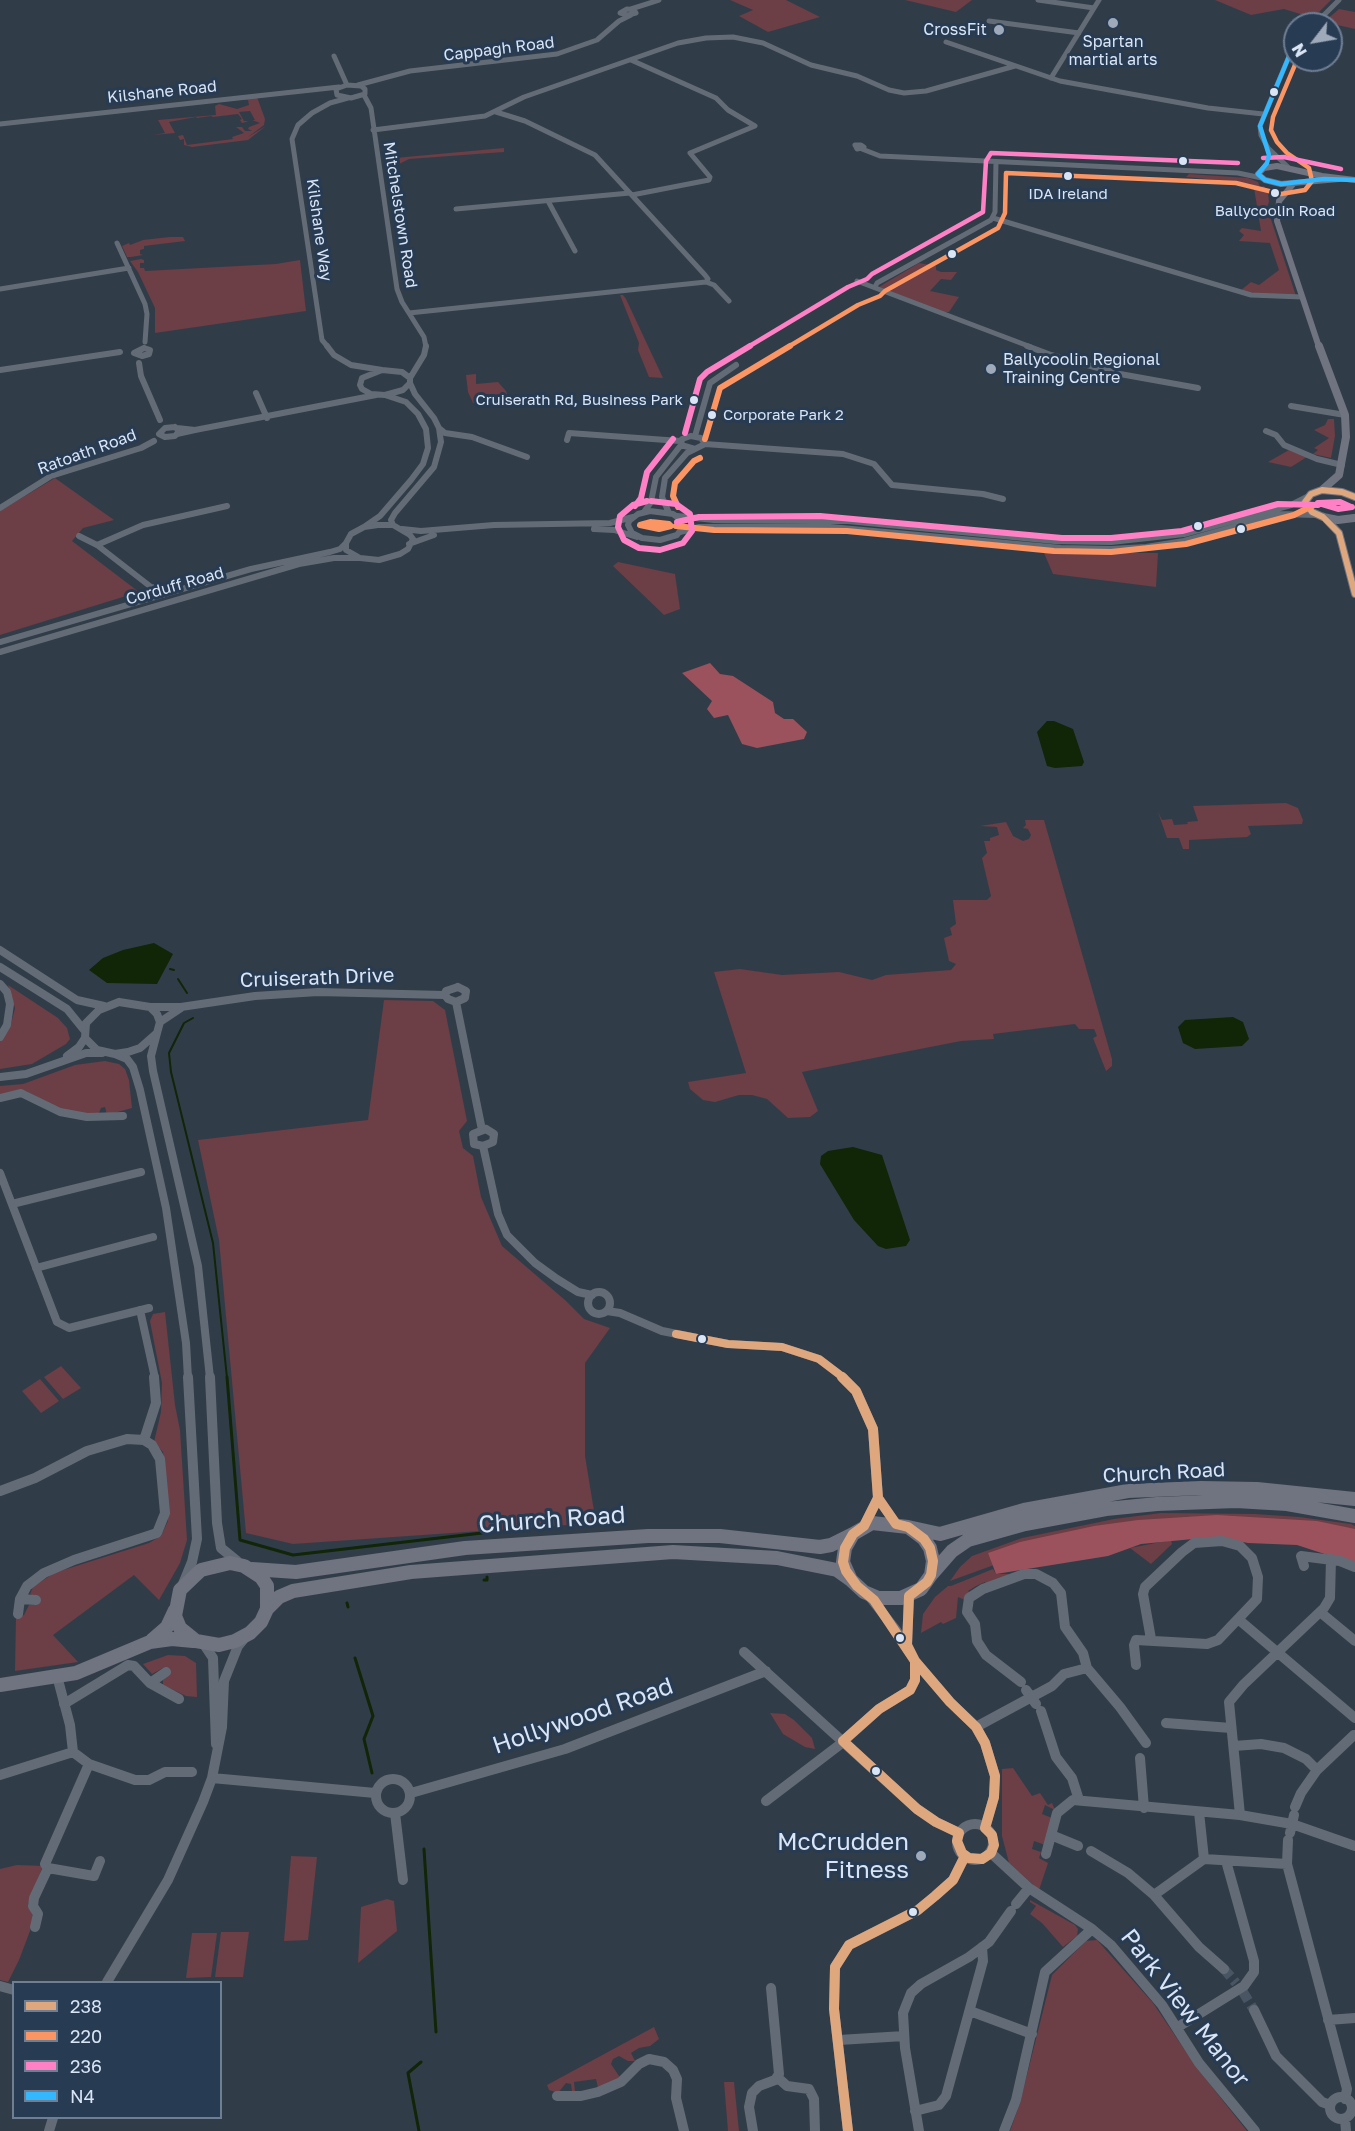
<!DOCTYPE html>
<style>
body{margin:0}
#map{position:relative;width:1355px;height:2131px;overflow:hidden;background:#313c49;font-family:"Golos Text",sans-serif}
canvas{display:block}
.legend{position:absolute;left:12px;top:1981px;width:210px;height:138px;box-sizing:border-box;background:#273b53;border:2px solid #6e7f94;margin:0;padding:8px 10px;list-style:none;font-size:18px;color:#d9e5f5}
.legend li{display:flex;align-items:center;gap:12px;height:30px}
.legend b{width:30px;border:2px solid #6e7f94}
.north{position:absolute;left:1283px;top:12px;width:60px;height:60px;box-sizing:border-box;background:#273b53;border:2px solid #6e7f94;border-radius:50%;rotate:239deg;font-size:16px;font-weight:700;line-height:24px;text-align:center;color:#d9e5f5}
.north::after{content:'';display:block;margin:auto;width:21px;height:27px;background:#9eaab9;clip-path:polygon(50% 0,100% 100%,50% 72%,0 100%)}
</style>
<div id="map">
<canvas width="1355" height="2131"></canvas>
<ul class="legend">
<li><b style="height:8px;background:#dfa77e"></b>238</li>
<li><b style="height:8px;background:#fb9564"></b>220</li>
<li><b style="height:8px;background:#ff80c5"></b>236</li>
<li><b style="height:8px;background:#33b8ff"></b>N4</li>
</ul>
<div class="north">N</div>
</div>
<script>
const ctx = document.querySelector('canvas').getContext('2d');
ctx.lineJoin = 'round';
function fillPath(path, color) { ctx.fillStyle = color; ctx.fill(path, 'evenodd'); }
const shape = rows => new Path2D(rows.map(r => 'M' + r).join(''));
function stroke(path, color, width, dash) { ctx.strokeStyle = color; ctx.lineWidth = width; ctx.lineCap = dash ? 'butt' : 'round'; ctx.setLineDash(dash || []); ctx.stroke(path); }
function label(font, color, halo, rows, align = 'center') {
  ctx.font = font + ' "Golos Text",sans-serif'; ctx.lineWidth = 6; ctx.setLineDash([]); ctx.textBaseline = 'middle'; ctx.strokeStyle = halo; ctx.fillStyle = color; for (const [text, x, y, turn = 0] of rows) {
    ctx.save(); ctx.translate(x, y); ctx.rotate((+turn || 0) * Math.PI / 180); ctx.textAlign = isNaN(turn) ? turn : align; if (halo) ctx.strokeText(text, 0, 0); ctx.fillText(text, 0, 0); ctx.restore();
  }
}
fillPath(shape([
 [730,0,786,0,820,17,768,32,739,16,753,10],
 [905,0,972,0,956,12],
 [1215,0,1331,0,1313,18,1284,9,1251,15],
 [1339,9,1355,12,1355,29,1324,22],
 [257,97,265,119,264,125,248,137,266,126,248,140,192,147,184,145,184,139,180,140,178,136,183,135,187,145,233,139,232,137,244,133,236,127,242,127,245,131,252,131,248,129,249,127,260,123,252,120,255,120,250,111,239,112,244,121,248,121,246,122,242,123,240,120,242,119,238,114,213,117,211,116,197,118,196,117,169,122,175,133,153,135,165,133,158,120,216,115,215,106,219,104,237,109,249,105,248,100,242,99],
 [504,148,504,152,409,159,399,164,386,165,384,159],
 [1189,174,1248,178,1258,182,1260,187,1264,186,1268,193,1269,202,1267,207,1296,296,1263,296,1240,291,1251,282,1259,285,1279,270,1270,243,1239,241,1244,235,1239,231,1242,228,1261,231,1254,188,1251,184,1239,182,1186,177],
 [170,237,183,237,185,241,144,246,144,249,140,250,140,254,143,255,131,257,127,257,122,246,129,243,130,245,143,240],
 [141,259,144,260,144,263,140,263,140,268,144,268,145,271,276,264,300,260,306,311,155,333,155,308,138,272,130,261],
 [919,263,936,266,936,270,941,272,957,272,951,280,941,279,930,291,959,297,949,312,937,312,879,287],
 [620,295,623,295,626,299,663,378,649,377,638,350,639,343],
 [476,374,476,384,498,382,506,391,509,400,479,406,473,403,468,392,466,375],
 [1328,419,1334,419,1335,436,1331,458,1313,454,1318,450,1314,448,1329,438,1314,430,1325,425],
 [1289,450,1307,457,1291,467,1268,462],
 [55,478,114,520,83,528,72,541,139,592,0,635,0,511],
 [1044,553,1158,553,1156,587,1053,574],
 [618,562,675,574,680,609,664,615,613,566],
 [1286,803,1298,808,1303,820,1302,824,1248,826,1251,834,1247,837,1189,840,1189,849,1183,849,1179,838,1167,838,1158,812,1162,820,1172,819,1174,825,1188,824,1187,822,1198,821,1193,806],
 [1025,820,1044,820,1112,1059,1112,1066,1106,1071,1093,1038,1097,1036,1094,1029,1079,1029,1075,1024,993,1034,994,1039,961,1041,802,1072,818,1111,810,1117,788,1118,767,1099,752,1095,739,1095,715,1102,703,1100,690,1089,688,1082,746,1073,714,972,740,969,782,975,839,972,872,980,886,975,951,970,956,964,949,961,944,938,952,935,950,928,956,924,953,900,987,900,991,896,982,858,987,853,984,841,990,841,990,838,999,835,997,827,980,826,1006,822,1013,836,1023,841,1029,839,1031,835,1028,829,1023,828,1026,825],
 [8,985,58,1018,67,1028,70,1039,66,1044,32,1064,0,1069,0,1042,11,1024,15,1008],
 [384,1000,433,1001,445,1010,467,1121,459,1131,463,1148,473,1156,481,1197,502,1246,565,1300,584,1319,610,1328,585,1363,585,1456,596,1523,293,1544,246,1533,219,1240,198,1140,368,1120],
 [105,1061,119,1064,125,1069,129,1080,132,1108,107,1115,105,1107,101,1108,99,1113,85,1114,65,1112,26,1091,18,1090,0,1096,0,1086,23,1084,75,1065],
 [165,1312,175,1405,180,1430,187,1540,180,1563,159,1600,134,1575,53,1635,78,1662,15,1671,16,1618,24,1615,29,1605,38,1605,40,1599,30,1594,33,1587,54,1573,149,1543,161,1536,168,1521,163,1452,154,1442,161,1412,162,1383,150,1321,153,1314],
 [61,1366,81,1388,63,1399,44,1377],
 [40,1379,59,1401,41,1413,22,1391],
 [1161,1513,1255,1514,1299,1517,1351,1524,1355,1526,1355,1533,1311,1524,1038,1549,950,1581,960,1567,972,1556,1022,1538,1114,1519],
 [1171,1540,1172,1544,1151,1564,1130,1548],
 [993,1569,996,1574,1010,1574,987,1585,985,1582,976,1586,968,1591,970,1593,965,1600,958,1597,956,1618,943,1624,941,1622,921,1633,923,1614,935,1597,948,1586,951,1586],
 [168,1655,185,1656,196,1663,197,1697,186,1696,163,1685,163,1680,170,1675,165,1667,152,1674,143,1664],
 [770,1713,785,1714,794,1720,812,1738,815,1749,805,1747,783,1734],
 [1013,1768,1032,1796,1040,1793,1048,1805,1052,1803,1055,1810,1045,1805,1042,1814,1052,1818,1045,1845,1034,1841,1032,1849,1041,1852,1039,1858,1048,1863,1039,1890,1009,1863,1002,1836,1002,1769],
 [291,1856,317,1857,308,1940,284,1941],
 [17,1865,43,1866,28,1904,33,1916,30,1931,19,1960,8,1982,0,1980,0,1869],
 [387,1899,394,1901,397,1931,358,1963,361,1907],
 [1030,1900,1075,1925,1078,1929,1077,1936,1063,1947,1042,1923,1030,1914,1036,1906,1030,1902],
 [221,1932,249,1932,243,1977,215,1977],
 [192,1933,217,1933,211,1977,186,1978],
 [1097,1940,1153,2003,1197,2068,1247,2131,1010,2131,1020,2103,1052,1975,1086,1941],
 [654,2027,659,2039,650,2046,639,2048,631,2053,635,2061,628,2061,619,2056,613,2059,611,2064,621,2079,598,2088,596,2079,574,2082,575,2092,572,2092,571,2084,566,2083,558,2093,549,2090,547,2085],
 [724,2082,734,2082,739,2131,728,2131]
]), '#6c3e45');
fillPath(shape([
 [710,663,720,674,733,676,773,702,775,713,784,719,793,719,807,732,804,739,757,748,742,744,728,715,714,718,707,709,712,701,682,673],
 [1217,1515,1317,1521,1355,1529,1355,1564,1297,1545,1248,1543,1227,1539,1193,1539,1141,1544,1108,1556,996,1574,988,1553,1020,1542,1094,1526,1138,1520]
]), '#9b525c');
fillPath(shape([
 [1047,721,1054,721,1073,729,1084,762,1082,766,1055,768,1047,766,1037,732],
 [154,943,173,954,157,984,107,983,89,970,103,958,123,950],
 [1233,1017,1243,1022,1249,1039,1242,1046,1195,1049,1183,1043,1178,1027,1185,1020],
 [853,1147,882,1155,910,1240,906,1246,886,1249,878,1246,854,1220,820,1164,821,1156,828,1151]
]), '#112507');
stroke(shape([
 [170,969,174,970],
 [178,979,187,993],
 [193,1018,184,1023,169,1053,171,1072,213,1243,227,1378]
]), '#112507', 2);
stroke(shape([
 [227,1377,240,1540,293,1555,482,1533],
 [484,1580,487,1580,487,1577],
 [347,1603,348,1607],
 [355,1658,373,1716,364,1739,372,1773],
 [424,1849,436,2032],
 [419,2131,408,2073,421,2062]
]), '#112507', 3);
stroke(shape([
 [1224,1969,1236,1983],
 [1243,1992,1254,2010]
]), '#4a5563', 10, [10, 5]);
stroke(shape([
 [1038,0,1094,8],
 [627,9,634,10,636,13,628,15,620,13,627,9],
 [631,9,659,0],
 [989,21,1079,33],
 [1315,24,1339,0],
 [946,42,1060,81,1208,108,1263,114],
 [334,56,347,85],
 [631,60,716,98,728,110,755,126,690,153,710,177,709,180,632,195],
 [1051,78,1099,0],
 [347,85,361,86,365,89,365,94,351,98,337,95,336,89,347,85],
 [358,85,410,71,557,54,597,40,619,21,631,15],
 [364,95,371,108,397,289,402,302,424,337,426,347],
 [496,112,525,121,595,155,705,275,708,279,706,282],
 [0,124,339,87],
 [373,130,485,116,524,97,678,43,706,38,733,37,763,43,811,65,857,76,889,90,904,93,926,91,1015,66],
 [855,145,861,145,864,147,857,149,855,145],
 [862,149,880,156,1238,173,1262,178],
 [1288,167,1268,148,1261,135,1260,126,1295,42],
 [548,201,575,251],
 [456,209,630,193],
 [993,218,1251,295,1302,297],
 [117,243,145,304,147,314,145,342],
 [857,281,1031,347],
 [875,287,877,283,991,220,995,212,996,162],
 [0,289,129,268],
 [409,313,706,282,714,285,729,301],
 [328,347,322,340,292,139,298,125,312,113,330,103,348,98]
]), '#636c76', 5);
stroke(shape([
 [327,346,334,355,351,365,382,370],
 [1027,346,1051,355,1120,374,1198,388],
 [144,348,150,350,149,354,142,356,134,353,144,348],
 [139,363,141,376,160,420],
 [0,370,120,352],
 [382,370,402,372,410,378,410,383,403,390,385,395,371,394,362,389,360,385,362,378,382,370],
 [410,378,424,355,426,346],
 [256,393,267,418],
 [1291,406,1345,415],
 [175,427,179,431,175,436,165,437,159,434,165,428,175,427],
 [177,428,195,430,177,434],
 [439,428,445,433,472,437,527,457],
 [195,430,376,395],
 [1266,431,1276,435,1284,445,1317,459,1342,465],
 [691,436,701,438,705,444,695,449,681,445,682,439,691,436],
 [695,436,710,383,736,365],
 [567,440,569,433,680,441],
 [705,444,843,454,874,464,892,485,983,494,1003,499],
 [0,508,51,476,141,448,154,441],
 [650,511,673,514,681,520,682,528,677,535,660,540,642,538,632,533,628,525,629,521,638,514,650,511],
 [644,512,651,502,656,477,681,445],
 [669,513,662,497,665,478,687,453,695,449],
 [677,516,714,520,848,521,1055,541,1111,542,1184,534,1291,505,1307,497],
 [378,525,393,525,410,535,413,539,408,549,400,554,379,560,360,558,346,550,346,543,351,534,364,527,378,525],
 [393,525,391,520,395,513,434,467,441,442,439,428,434,418,415,394,410,383],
 [364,527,380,516,411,480,423,464,428,448,426,429,418,414,406,402,385,395],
 [402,529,421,531,494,525,610,523,633,517],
 [594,529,614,530,637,537],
 [680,532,699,527,819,526,1061,548,1111,549,1146,547,1184,541,1280,514,1317,515],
 [79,536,97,545,151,587,170,590],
 [409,544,434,535],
 [97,545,143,525,227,506],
 [0,642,251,569,330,552,340,549,346,543],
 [0,652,299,564,334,558,360,558]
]), '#636c76', 6);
stroke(shape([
 [0,950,77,1000,104,1006],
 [0,967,67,1009,84,1030],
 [0,984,7,992,10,1004,7,1025,0,1037],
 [458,987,466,991,465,998,456,1002,448,999,445,995,446,991,458,987],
 [119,1002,150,1007,157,1014,160,1022,157,1033,140,1048,128,1052,115,1054,97,1050,85,1038,86,1023,99,1010,119,1002],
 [456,1002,482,1130],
 [150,1007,181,1007,255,996,318,992,445,995],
 [160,1022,181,1008],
 [157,1033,151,1056,153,1071,198,1266,210,1378],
 [115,1054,127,1059,133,1067,140,1090,166,1208,186,1343,188,1378],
 [67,1056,79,1047,85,1038],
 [0,1077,26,1074,86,1053,102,1053],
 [0,1098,21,1093,60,1112,87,1117,123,1116],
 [486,1129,494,1134,493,1142,483,1146,474,1144,473,1134,486,1129],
 [483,1146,498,1214,507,1235,535,1263,557,1279,578,1292,592,1295],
 [0,1173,57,1322,69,1328,149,1308],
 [12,1204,141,1172],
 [36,1268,153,1237],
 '588 1303a11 11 0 1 1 22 0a11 11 0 1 1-22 0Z',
 [140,1310,155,1378],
 [607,1311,620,1313,662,1331,728,1344,782,1347,819,1359,844,1378]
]), '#636c76', 8);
stroke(shape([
 [210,1377,217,1523,221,1548,237,1561],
 [842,1377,856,1391,873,1429,878,1498],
 [144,1440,156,1403,154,1377],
 [0,1491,35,1478,87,1451,127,1439,144,1440,152,1445,160,1459,165,1513,157,1533,74,1560,44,1573,27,1586,20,1599,18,1614],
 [878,1498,896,1524],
 [864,1526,878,1498],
 [1304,1566,1301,1556,1340,1561,1355,1567],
 [183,1584,192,1562,197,1539,188,1377],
 [869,1596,896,1630,915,1661,950,1702,976,1727,985,1743,995,1776,994,1797,985,1828],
 [20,1599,36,1600],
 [1320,1612,1355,1641],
 [1238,1619,1355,1718],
 [203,1643,213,1658,216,1744],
 [907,1645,909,1596],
 [744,1652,917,1809,936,1822,959,1833],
 [1136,1665,1134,1645,1136,1640,1207,1644,1218,1640,1257,1599,1258,1577,1252,1558,1240,1546,1222,1541,1194,1543,1182,1552,1145,1587,1143,1594,1151,1639],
 [57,1676,70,1725,73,1752,89,1764,135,1780,149,1780,165,1772,192,1772],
 [1021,1682,986,1655,977,1641,975,1624,967,1612,969,1598,983,1589,1024,1574,1036,1574,1053,1583,1061,1593,1065,1627,1083,1653,1087,1668,1120,1707,1146,1743],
 [150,1683,166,1672],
 [1026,1690,1036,1704],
 [64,1704,128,1665,134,1666,150,1683,179,1699],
 [1041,1711,1056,1757,1072,1778,1079,1800],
 [1166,1723,1231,1728],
 [976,1727,1052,1686,1064,1674,1087,1668],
 [1234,1746,1261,1744,1284,1748,1306,1759,1317,1770],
 [1140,1758,1144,1808],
 [0,1775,73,1752],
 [212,1778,375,1793],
 '376 1796a17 17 0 1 1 34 0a17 17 0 1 1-34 0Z',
 [411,1793,565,1749,766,1671],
 [766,1801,838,1746,879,1709,910,1690,915,1680,915,1661],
 [1295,1807,1301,1793,1317,1770,1354,1735],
 [1199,1812,1204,1859],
 [395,1813,403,1880],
 [1240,1815,1229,1702,1244,1684,1324,1608,1330,1598,1331,1559],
 '957 1842a18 18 0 1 1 36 0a18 18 0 1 1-36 0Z',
 [1290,1833,1294,1815],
 [1051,1835,1078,1846],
 [1288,1840,1287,1864,1347,2089,1345,2099],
 [1091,1851,1128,1873,1154,1895,1199,1947,1224,1969],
 [991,1853,1029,1888,1092,1929,1111,1945,1162,2005,1199,2063,1255,2131],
 [1046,1854,1057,1813,1073,1800,1240,1815,1292,1824,1355,1846],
 [1204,1859,1287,1864],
 [48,1868,45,1864,89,1764],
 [1154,1895,1204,1859],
 [1016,1904,1029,1888],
 [35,1927,38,1914,33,1906,34,1898,48,1868,94,1876,100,1861],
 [107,1982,168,1880,203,1802,212,1778,222,1727,224,1681,238,1646,243,1640],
 [0,1986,14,1990],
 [1254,2010,1276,2056,1322,2102,1330,2105],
 [970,2011,1032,2034],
 [1328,2020,1355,2018],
 [1178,2027,1244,1986,1254,1972,1254,1961,1226,1861],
 [839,2040,904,2036],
 [777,2077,787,2086,809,2089,814,2099,815,2131],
 [557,2096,581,2096,598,2092,621,2082,639,2064,649,2059,664,2062,673,2070,677,2079,676,2098,684,2131],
 '1330 2108a11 11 0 1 1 22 0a11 11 0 1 1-22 0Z',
 [915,2111,939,2105,946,2096,983,1961,982,1947],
 [1345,2119,1346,2131],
 [49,2131,53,2118],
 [753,2131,749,2107,752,2093,759,2086,775,2080,779,2074,771,1988],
 [848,2131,834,2009,835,1967,849,1945,918,1910,935,1896,953,1880,965,1856],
 [919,2131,905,2048,903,2013,911,1993,921,1984,969,1957,989,1942,1011,1911],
 [1004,2131,1016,2100,1045,1972,1092,1929]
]), '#636c76', 10);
stroke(shape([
 [1339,179,1281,184,1265,180,1258,174,1264,168,1277,166,1322,176,1355,180],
 [1294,183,1279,201,1277,221,1319,347]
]), '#707380', 6);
stroke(shape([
 [1319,346,1345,415,1346,437,1339,475,1322,490],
 [1324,517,1339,533,1355,594],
 [1354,518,1338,520,1323,517,1312,512,1305,502,1311,494,1322,490,1342,492,1355,497]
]), '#707380', 8);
stroke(shape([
 [872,1523,908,1527,924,1539,930,1548,933,1561,931,1575,921,1589,901,1598,878,1598,864,1592,851,1580,843,1562,845,1548,853,1534,872,1523],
 [908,1527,940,1534,1024,1510,1128,1491,1201,1488,1257,1489,1355,1499],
 [230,1563,244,1566,261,1577,267,1586,267,1609,261,1622,250,1633,235,1641,219,1645,196,1641,180,1628,175,1616,180,1590,201,1570,230,1563],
 [252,1569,296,1572,465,1548,648,1536,720,1536,820,1547,831,1545,853,1534],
 [931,1575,952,1551,968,1540,1025,1524,1106,1509,1157,1504,1236,1501,1287,1504,1355,1516],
 [267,1609,279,1597,293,1591,411,1572,673,1552,777,1558,837,1570,851,1580],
 [152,1640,167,1627,175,1610],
 [0,1685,76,1673,150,1642,172,1639,193,1641]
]), '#707380', 14);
stroke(shape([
 [1355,497,1342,492,1322,490,1311,494,1305,502,1312,512,1323,517,1339,533,1355,594]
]), '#dfa77e', 6);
stroke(shape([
 [676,1334,728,1344,782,1347,819,1359,844,1378]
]), '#dfa77e', 8);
stroke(shape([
 [842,1377,856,1391,873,1429,878,1498],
 [878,1498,896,1524,908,1527,924,1539,930,1548,933,1561,931,1575,927,1582,909,1596,907,1645,915,1661,874,1600,857,1586,846,1571,843,1562,845,1548,853,1534,864,1526,878,1498],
 [915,1661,950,1702,976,1727,985,1743,995,1776,994,1797,985,1828,992,1835,994,1845,991,1853,982,1859,969,1858,962,1853,957,1841,959,1833,936,1822,917,1809,843,1741,879,1709,910,1690,915,1680,915,1661],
 [848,2131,834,2009,835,1967,849,1945,918,1910,935,1896,953,1880,965,1856]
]), '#dfa77e', 10);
stroke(shape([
 [788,347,858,305,880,296,885,291,998,228,1005,213,1006,173,1236,183,1281,194,1305,190,1312,181,1309,168,1287,153,1277,142,1271,130,1273,117,1297,60]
]), '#fb9564', 4.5);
stroke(shape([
 [705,439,720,388,790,346],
 [678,507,673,496,675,483,694,461,700,458],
 [651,522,669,524,671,526,659,529,640,525,651,522],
 [676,526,714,530,847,531,1054,551,1111,552,1186,544,1294,515,1312,506]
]), '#fb9564', 6);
stroke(shape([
 [1263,158,1284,157,1341,169],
 [748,347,848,287,867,279,872,274,983,212,986,161,991,153,1238,163]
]), '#ff80c5', 4.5);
stroke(shape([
 [685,433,700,379,707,372,750,346],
 [647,501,633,505,620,516,618,527,624,540,639,548,660,550,683,543,692,531,690,514,676,504,651,501],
 [635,506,641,498,647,472,673,439],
 [1351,507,1340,502,1318,503,1338,509,1352,507],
 [677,522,699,517,820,516,1062,538,1111,538,1182,531,1278,504,1318,505]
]), '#ff80c5', 6);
stroke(shape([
 [1295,42,1260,126,1269,155,1267,163,1258,174,1265,180,1281,184,1324,179,1355,180]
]), '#33b8ff', 4.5);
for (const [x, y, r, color] of [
 [1113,23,6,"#9eaab9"],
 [999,30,6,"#9eaab9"],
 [1274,92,5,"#d9e5f5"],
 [1183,161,5,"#d9e5f5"],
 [1068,176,5,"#d9e5f5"],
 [1275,193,5,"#d9e5f5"],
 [952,254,5,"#d9e5f5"],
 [991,369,6,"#9eaab9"],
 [694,400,5,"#d9e5f5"],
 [712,415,5,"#d9e5f5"],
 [1198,526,5,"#d9e5f5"],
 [1241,529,5,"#d9e5f5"],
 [702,1339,5,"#d9e5f5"],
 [900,1638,5,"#d9e5f5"],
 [876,1771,5,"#d9e5f5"],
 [921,1856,6,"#9eaab9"],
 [913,1912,5,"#d9e5f5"]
]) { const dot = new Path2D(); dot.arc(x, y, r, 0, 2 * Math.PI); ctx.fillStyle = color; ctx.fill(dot); stroke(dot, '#273b53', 2); }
label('15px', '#d9e5f5', '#273b53', [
 ["IDA Ireland",1068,194],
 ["Ballycoolin Road",1275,211],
 ["Cruiserath Rd, Business Park",683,400,"right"],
 ["Corporate Park 2",723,415,"left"]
]);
label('16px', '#d9e5f5', '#273b53', [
 ["CrossFit",987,30],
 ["Spartan",1113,42,"center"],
 ["martial arts",1113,60,"center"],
 ["Ballycoolin Regional",1003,360,"left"],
 ["Training Centre",1003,378,"left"]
], 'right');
label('16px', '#d9e5f5', '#273b53', [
 ["Cappagh Road",499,49,-7],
 ["Kilshane Road",162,92,-6],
 ["Mitchelstown Road",400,215,81],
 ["Kilshane Way",319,230,82],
 ["Ratoath Road",87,452,-20],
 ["Corduff Road",175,586,-16]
]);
label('20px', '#d9e5f5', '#273b53', [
 ["Cruiserath Drive",317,978,-2],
 ["Church Road",1164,1473,-3]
]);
label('24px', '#d9e5f5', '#273b53', [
 ["Church Road",552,1520,-4],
 ["Hollywood Road",583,1716,-19],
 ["Park View Manor",1185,2008,52]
]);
label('24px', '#d9e5f5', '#273b53', [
 ["McCrudden",909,1842],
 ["Fitness",909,1870]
], 'right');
</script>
